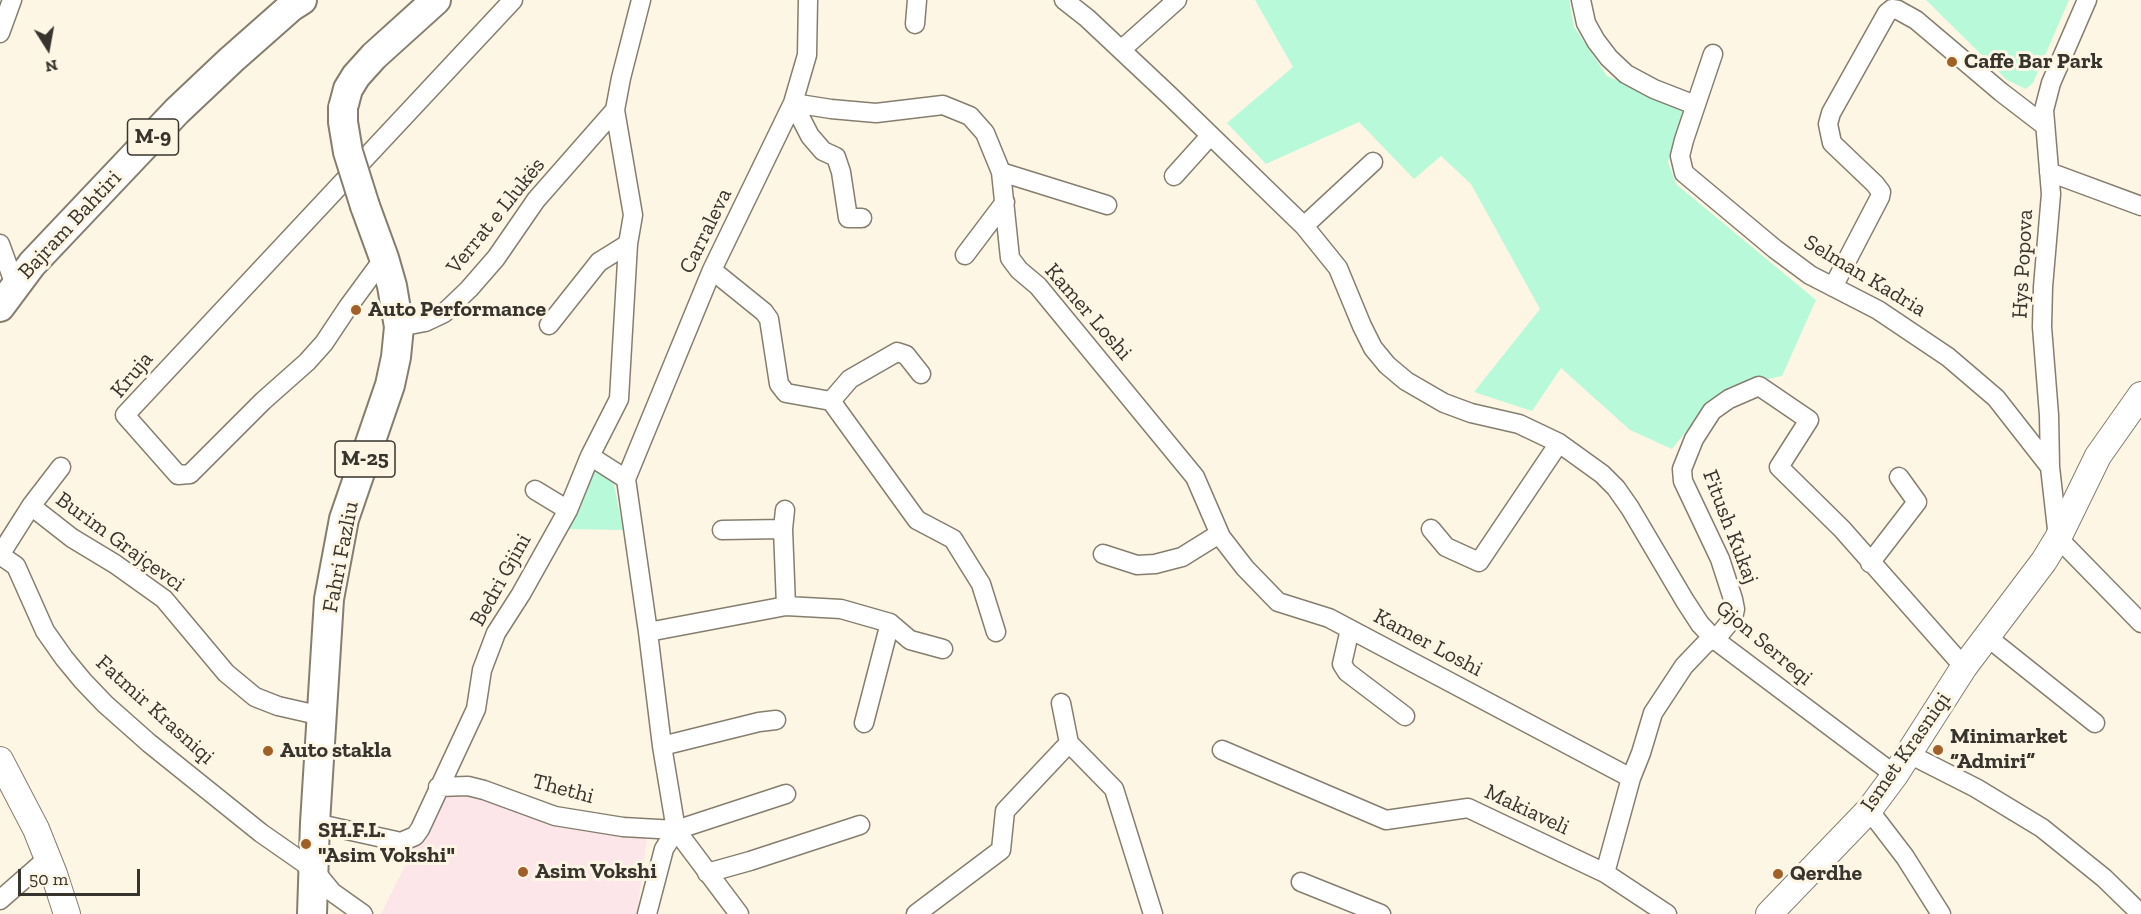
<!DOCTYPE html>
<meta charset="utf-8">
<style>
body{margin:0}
#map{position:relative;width:2141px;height:914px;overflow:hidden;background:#fdf6e5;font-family:"Zilla Slab",serif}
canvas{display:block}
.north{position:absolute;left:18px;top:18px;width:60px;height:60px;-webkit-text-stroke:4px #fdf6e5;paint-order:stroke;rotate:169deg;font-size:16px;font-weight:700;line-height:24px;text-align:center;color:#37342e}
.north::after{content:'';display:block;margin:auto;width:21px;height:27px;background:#37342e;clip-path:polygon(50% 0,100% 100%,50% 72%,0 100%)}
.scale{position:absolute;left:18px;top:869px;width:122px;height:27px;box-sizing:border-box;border:3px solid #37342e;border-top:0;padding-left:8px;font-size:18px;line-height:21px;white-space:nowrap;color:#37342e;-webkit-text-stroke:4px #fdf6e5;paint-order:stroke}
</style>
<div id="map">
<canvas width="2141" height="914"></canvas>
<div class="north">N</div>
<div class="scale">50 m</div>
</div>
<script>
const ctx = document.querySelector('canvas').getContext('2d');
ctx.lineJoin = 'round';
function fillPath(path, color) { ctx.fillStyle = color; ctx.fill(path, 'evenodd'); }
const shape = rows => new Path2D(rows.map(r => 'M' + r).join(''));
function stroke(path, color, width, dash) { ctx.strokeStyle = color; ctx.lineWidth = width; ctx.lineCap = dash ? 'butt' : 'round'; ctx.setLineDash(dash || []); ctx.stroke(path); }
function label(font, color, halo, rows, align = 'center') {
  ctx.font = font + ' "Zilla Slab",serif'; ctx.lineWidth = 6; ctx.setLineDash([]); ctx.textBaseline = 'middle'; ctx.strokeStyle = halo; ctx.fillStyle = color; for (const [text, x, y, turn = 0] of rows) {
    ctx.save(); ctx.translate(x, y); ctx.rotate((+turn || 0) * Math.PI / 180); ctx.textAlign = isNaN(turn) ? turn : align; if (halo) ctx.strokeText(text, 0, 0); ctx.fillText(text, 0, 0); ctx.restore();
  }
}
fillPath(shape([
 [461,790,647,837,637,914,381,914,440,795]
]), '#fce6ea');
fillPath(shape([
 [1255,0,1569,0,1574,27,1607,76,1683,109,1668,162,1676,184,1816,300,1782,376,1744,384,1703,410,1672,449,1630,430,1561,368,1532,411,1474,392,1540,309,1471,184,1441,156,1414,179,1359,122,1266,164,1227,123,1293,67],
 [1926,0,2069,0,2033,83,2026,89,2007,80],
 [592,466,613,480,623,530,563,529]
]), '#b8f9d9');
const street = shape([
 [1064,0,1087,18,1170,96,1304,226,1338,268,1362,326,1373,348,1387,365,1406,381,1444,403,1471,413,1519,424,1559,443,1602,474,1616,488,1630,508,1685,601,1700,624,1714,639,1895,775],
 [1581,0,1586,23,1596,41,1609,58,1626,74,1654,89,1695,105],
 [2087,0,2051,83,2044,110,2051,194,2043,287,2042,327,2049,415,2050,467,2058,538,2141,623],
 [915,24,917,0],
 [0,33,12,0],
 [1121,50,1177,0],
 [1713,54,1684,140,1680,156,1684,173,1775,249,1810,275,1878,310,1948,357,1996,398,2050,467],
 [793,103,831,109,876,113,943,105,970,116,985,133,1001,172,1010,258,1019,270,1038,286,1195,477,1221,537,1245,568,1278,602,1329,618,1631,778],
 [793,103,810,136,823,151,836,157,841,172,848,218,862,218],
 [1001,172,1107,205],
 [2049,172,2141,206],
 [1174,176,1210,136],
 [1304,226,1373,162],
 [0,244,15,285],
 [965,255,1005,202],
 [384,258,348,307,324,343,307,362,263,401,190,474,178,475,125,415,513,0],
 [712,270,764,312,769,319,779,384,786,393,831,401,917,520,953,539,981,584,996,632],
 [1833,287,1880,197,1881,192,1875,184,1832,143,1828,124,1831,113,1887,13,1892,9,1898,10,1916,20,2001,92,2044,125],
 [549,325,599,262,628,244],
 [399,327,425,322,444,313,469,289,496,258,536,200,615,110],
 [831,401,850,379,897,352,906,355,921,374],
 [590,456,626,479],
 [535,490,568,510],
 [31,506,72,538,115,564,164,599,226,673,255,697,278,706,322,716],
 [785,510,783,529,786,606],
 [1431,529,1446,547,1479,562,1559,443],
 [722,530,783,529],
 [1103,554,1137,565,1155,564,1182,557,1219,534],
 [0,555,16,566,45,631,64,658,83,681,105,704,149,743,261,833,314,870,332,892,363,914],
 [0,555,31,506,61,467],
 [1870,563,1917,502,1899,477],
 [1350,629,1342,664,1347,672,1405,716],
 [648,632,786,606,841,609,890,623,910,640,943,649],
 [1986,636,2095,723],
 [1061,703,1069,743,1114,789,1153,914],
 [864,723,890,623],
 [662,746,759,722,776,720],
 [1222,750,1386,820,1468,808,1605,873,1667,914],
 [1909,754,1976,788,2042,828,2104,878,2141,914],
 [438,787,468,786,484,790,555,816,623,827,676,830,786,794],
 [1869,810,1905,857,1941,914],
 [315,823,401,842,415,836,420,829,476,709,482,670,496,633,521,594,568,510,590,456,619,399,628,244,633,215,615,110,621,78,641,0],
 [707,873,750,861,860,825],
 [1605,873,1631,778,1641,753,1653,713,1684,666,1705,644,1720,634,1733,618,1735,609,1733,599,1720,559,1683,481,1682,469,1694,439,1712,411,1729,399,1759,386,1809,420,1779,467,1842,529,1964,667],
 [1301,882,1381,914],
 [0,900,48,858],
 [647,914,664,849,676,830],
 [739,914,676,830,662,746,648,632,626,479,712,270,793,103,807,55,808,0],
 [916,914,1001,850,1005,811,1069,743]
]);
const secondary = shape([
 [0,760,36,829,54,874,67,914],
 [1769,914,1869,810,1895,775,1964,667,2044,561,2058,538,2098,456,2141,395]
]);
const primary = shape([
 [343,108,348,89,356,76,374,56,436,0],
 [0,307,32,264,177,111,231,60,291,7,302,0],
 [312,914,315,823,329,599,344,519,390,385,396,357,399,327,392,286,384,258,365,206]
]);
stroke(street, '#857e6f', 21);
stroke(secondary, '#857e6f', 28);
stroke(primary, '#857e6f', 32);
stroke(street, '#fff', 18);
stroke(secondary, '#fff', 26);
stroke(primary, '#fff', 28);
const primaryBridge = shape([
 [343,108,343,122,348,152,365,206]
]);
stroke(primaryBridge, '#857e6f', 32, []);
stroke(primaryBridge, '#fff', 28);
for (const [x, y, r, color] of [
 [1952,62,6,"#a06028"],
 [356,310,6,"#a06028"],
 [1938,750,6,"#a06028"],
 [268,751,6,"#a06028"],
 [306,844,6,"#a06028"],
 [523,872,6,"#a06028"],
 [1778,874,6,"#a06028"]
]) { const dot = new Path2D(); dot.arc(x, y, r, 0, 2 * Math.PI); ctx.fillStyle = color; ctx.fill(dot); stroke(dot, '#fdf6e5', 2); }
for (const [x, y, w] of [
 [153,137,51],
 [365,459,60]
]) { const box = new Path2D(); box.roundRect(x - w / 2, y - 18, w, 36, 4.5); ctx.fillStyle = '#fdf6e5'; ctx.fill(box); stroke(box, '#37342e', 1.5); }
label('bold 21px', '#37342e', null, [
 ["M-9",153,137],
 ["M-25",365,459]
]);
label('bold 22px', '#37342e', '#fdf6e5', [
 ["Caffe Bar Park",1964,62],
 ["Auto Performance",368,310],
 ["Minimarket",1950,737],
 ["“Admiri”",1950,762],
 ["Auto stakla",280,751],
 ["SH.F.L.",318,831],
 ["\"Asim Vokshi\"",318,856],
 ["Asim Vokshi",535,872],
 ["Qerdhe",1790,874]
], 'left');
label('22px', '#37342e', '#fdf6e5', [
 ["Verrat e Llukës",496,216,-51],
 ["Bajram Bahtiri",70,225,-47],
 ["Carraleva",706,231,-64],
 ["Hys Popova",2023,264,-87],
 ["Selman Kadria",1865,276,31],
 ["Kamer Loshi",1088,312,49],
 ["Kruja",132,375,-50],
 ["Fitush Kukaj",1730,527,69],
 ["Burim Grajçevci",120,542,36],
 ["Fahri Fazliu",341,557,-79],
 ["Bedri Gjini",501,580,-61],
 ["Kamer Loshi",1428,643,28],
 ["Gjon Serreqi",1764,643,40],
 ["Fatmir Krasniqi",155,710,42],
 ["Ismet Krasniqi",1906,752,-55],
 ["Thethi",563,789,15],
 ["Makiaveli",1527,810,25]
]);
</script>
